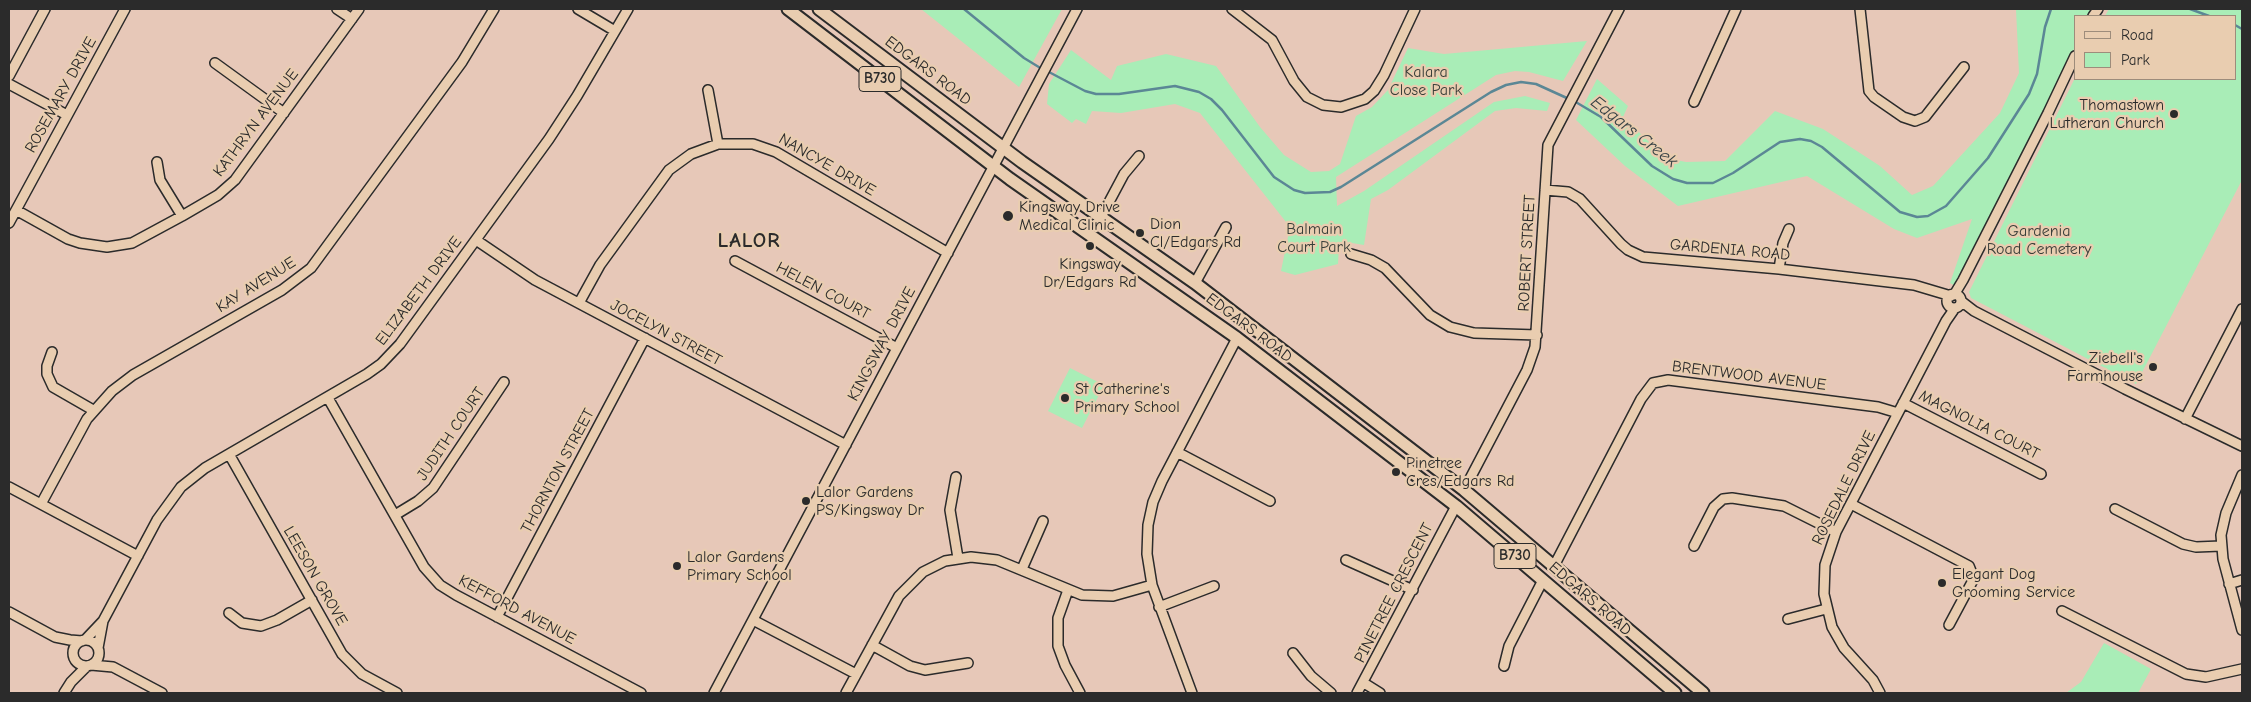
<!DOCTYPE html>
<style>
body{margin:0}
#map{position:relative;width:2251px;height:702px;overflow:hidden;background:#e7c8b8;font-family:"Comic Neue",sans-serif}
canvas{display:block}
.frame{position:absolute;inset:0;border:10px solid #2b2b2b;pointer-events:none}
.legend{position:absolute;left:2074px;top:15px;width:162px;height:65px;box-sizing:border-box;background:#e9cdb0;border:1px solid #9d8c7b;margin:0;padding:6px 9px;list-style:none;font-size:15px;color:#2b2b2b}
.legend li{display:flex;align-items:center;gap:10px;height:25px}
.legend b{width:25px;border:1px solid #9d8c7b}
</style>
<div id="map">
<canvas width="2251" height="702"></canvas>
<div class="frame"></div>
<ul class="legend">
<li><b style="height:6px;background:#e9cdb0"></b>Road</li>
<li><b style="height:14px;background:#a9edb7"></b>Park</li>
</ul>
</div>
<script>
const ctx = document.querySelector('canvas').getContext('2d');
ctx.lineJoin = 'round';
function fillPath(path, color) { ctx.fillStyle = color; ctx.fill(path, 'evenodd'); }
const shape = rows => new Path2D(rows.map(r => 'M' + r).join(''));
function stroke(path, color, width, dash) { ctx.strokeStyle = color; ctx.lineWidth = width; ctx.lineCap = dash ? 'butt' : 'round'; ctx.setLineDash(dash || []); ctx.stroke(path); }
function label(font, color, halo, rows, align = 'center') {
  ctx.font = font + ' "Comic Neue",sans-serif'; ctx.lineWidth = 4.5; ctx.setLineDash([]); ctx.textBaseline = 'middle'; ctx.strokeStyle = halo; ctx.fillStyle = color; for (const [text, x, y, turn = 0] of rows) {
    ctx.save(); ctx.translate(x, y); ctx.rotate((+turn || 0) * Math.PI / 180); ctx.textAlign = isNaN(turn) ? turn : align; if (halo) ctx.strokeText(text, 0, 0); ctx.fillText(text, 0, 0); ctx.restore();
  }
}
fillPath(shape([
 [921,9,1062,9,1019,87],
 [2016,9,2093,9,2089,16,2075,16,2075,47,1957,287,1950,283,1972,219,1917,238,1894,229,1807,176,1678,206,1625,166,1576,120,1597,79,1628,106,1623,117,1666,158,1686,162,1725,161,1775,111,1823,129,1880,166,1912,195,1933,186,2000,113,2019,73],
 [2109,9,2242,9,2242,180,2136,384,1971,298,1969,292,2075,78,2235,79,2235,16,2105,16],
 [1587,41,1563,81,1529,72,1515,71,1496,75,1336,177,1337,206,1364,191,1494,102,1525,96,1550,103,1547,111,1516,108,1495,111,1388,190,1371,199,1364,245,1346,242,1339,246,1338,264,1295,275,1281,271,1290,227,1200,113,1175,104,1121,113,1092,111,1086,124,1076,119,1072,123,1047,104,1049,84,1071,50,1111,80,1117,66,1166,54,1216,66,1260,127,1284,155,1311,172,1329,171,1340,164,1356,116,1372,107,1388,90,1408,48,1444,54],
 [1070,368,1104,385,1082,428,1048,411],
 [2104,643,2151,669,2138,693,2066,693,2081,682]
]), '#a9edb7');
stroke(shape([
 [964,9,1024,58,1042,69],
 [2190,9,2209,16],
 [2235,25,2242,29],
 [1047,71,1085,91,1096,94,1119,94,1175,86,1199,92,1211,99,1222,110,1274,177,1294,190,1305,193,1330,192,1341,187,1491,92,1506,85,1521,82,1536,84,1569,99],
 [1574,101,1601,117,1652,166,1673,179,1687,183,1713,183,1733,173,1780,142,1800,139,1811,141,1822,147,1900,212,1917,217,1928,216,1946,206,1988,158,2029,94,2037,74,2045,27,2051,9]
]), '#5b8795', 2.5);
const minor = shape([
 [337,9,352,19],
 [578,9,615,31],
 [1232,9,1272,40,1294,81,1307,97,1323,105,1341,107,1365,99,1374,91,1384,75,1415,9],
 [1860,9,1869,91,1874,97,1903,117,1915,121,1925,117,1964,67],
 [2093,16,2098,9],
 [215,63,284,113],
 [9,76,45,9],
 [9,84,67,115],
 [708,90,718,144],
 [1694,102,1736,9],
 [157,162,160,180,182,216],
 [1545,190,1568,192,1580,199,1621,244,1628,250,1643,257,1779,269,1914,285,1951,296],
 [16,210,68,239,80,243,107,247,132,243,182,216,218,195,235,180,359,9],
 [1100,219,1124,174,1139,156],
 [9,223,125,9],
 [476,240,535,280,846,445],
 [1351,254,1371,260,1385,268,1430,315,1450,327,1474,333,1537,335],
 [735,261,897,348],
 [1779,269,1783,243,1789,229],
 [1195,283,1226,227],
 '1947 301a7 7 0 1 1 14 0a7 7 0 1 1-14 0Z',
 [1954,295,1963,280,2048,113,2075,56],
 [1961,301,1974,311,2125,389,2242,446],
 [579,303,600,265,669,170,691,154,718,144,753,144,776,152,948,253],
 [52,352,47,366,47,374,53,387,93,410],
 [328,398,424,567,440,585,456,595,641,693],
 [1903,403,2041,474],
 [2185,419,2242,309],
 [1177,452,1270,501],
 [229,454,342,654,362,674,397,693],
 [2242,475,2226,513,2221,535,2223,559,2242,630],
 [956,477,950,510,958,558],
 [9,487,138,556],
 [1464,490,1527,370,1535,347,1548,145,1619,9],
 [41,504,87,419,112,391,133,375,282,290,311,268,462,62,494,9],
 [1851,504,1969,566,1973,576,1972,582,1949,625],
 [2115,509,2183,544,2196,547,2221,546],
 [395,515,418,501,433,488,504,382],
 [1694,546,1714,507,1723,499,1732,498,1784,506,1836,532],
 [1346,560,1413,590],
 [1554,566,1641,399,1653,383,1668,380,1878,407,1898,413],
 [1022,569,1043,521],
 [2229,584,2242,580],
 [1068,590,1058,618,1058,646,1065,665,1080,693],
 [1159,607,1214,586],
 [2062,611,2186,674,2206,677,2242,669],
 [9,612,55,637,70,640,82,641],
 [229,613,242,623,261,626,277,620,312,600],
 [497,617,645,338],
 [1788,619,1826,609],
 [753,620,856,674],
 [85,640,103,621,157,520,181,487,205,468,367,374,381,364,400,344,549,139,577,96,628,9],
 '73 653a13 13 0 1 1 26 0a13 13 0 1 1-26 0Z',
 [872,645,910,666,925,670,968,663],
 [98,648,103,621],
 [1293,653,1311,676,1331,693],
 [91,665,113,667,162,693],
 [1504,666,1509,646,1543,580],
 [1364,683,1380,693],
 [64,693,71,682,87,666],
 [714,693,1077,9],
 [846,693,899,596,923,572,945,561,971,557,997,560,1082,595,1113,596,1152,585],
 [1192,693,1152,585,1147,554,1148,525,1153,502,1162,481,1237,338],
 [1357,693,1456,506],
 [1880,693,1873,680,1844,648,1832,627,1824,594,1825,565,1836,532,1946,321,1955,308]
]);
const major = shape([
 [788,9,1010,179,1237,338,1456,506,1675,693],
 [819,9,1022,162,1195,283,1464,490,1703,693]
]);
stroke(minor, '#2b2b2b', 12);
stroke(major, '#2b2b2b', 15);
stroke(minor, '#e9cdb0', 9);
stroke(major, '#e9cdb0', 11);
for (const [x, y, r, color] of [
 [2174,114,5,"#2b2b2b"],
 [1008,216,6,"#2b2b2b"],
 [1140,233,5,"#2b2b2b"],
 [1090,246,5,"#2b2b2b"],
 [2153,367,5,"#2b2b2b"],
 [1065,398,5,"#2b2b2b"],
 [1396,472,5,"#2b2b2b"],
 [806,501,5,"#2b2b2b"],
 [677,566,5,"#2b2b2b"],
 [1942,583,5,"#2b2b2b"]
]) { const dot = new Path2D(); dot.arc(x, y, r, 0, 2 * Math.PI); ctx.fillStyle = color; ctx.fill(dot); stroke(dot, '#e9cdb0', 2); }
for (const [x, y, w] of [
 [880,79,42],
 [1515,556,42]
]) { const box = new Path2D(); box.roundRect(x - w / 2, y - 12.5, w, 25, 4); ctx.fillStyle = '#e9cdb0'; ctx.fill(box); stroke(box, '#2b2b2b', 1); }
label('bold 15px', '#2b2b2b', null, [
 ["B730",880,79],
 ["B730",1515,556]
]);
label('16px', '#2b2b2b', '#e9cdb0', [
 ["EDGARS ROAD",928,71,37],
 ["ROSEMARY DRIVE",61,95,-61],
 ["KATHRYN AVENUE",256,123,-53],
 ["NANCYE DRIVE",827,165,30],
 ["GARDENIA ROAD",1730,250,5],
 ["ROBERT STREET",1527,253,-87],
 ["KAY AVENUE",256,285,-32],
 ["ELIZABETH DRIVE",419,291,-53],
 ["HELEN COURT",823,291,28],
 ["EDGARS ROAD",1249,328,37],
 ["JOCELYN STREET",666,333,28],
 ["KINGSWAY DRIVE",882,344,-62],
 ["BRENTWOOD AVENUE",1749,376,7],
 ["MAGNOLIA COURT",1979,425,27],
 ["JUDITH COURT",451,434,-56],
 ["THORNTON STREET",558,471,-62],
 ["ROSEDALE DRIVE",1844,488,-64],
 ["LEESON GROVE",315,576,60],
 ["PINETREE CRESCENT",1394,593,-63],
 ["EDGARS ROAD",1590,599,41],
 ["KEFFORD AVENUE",517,610,28]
]);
label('16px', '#383e39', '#e9cdb0', [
 ["Kalara",1426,72],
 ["Close Park",1426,90],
 ["Balmain",1314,229],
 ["Court Park",1314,247],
 ["Gardenia",2039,231],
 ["Road Cemetery",2039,249]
]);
label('16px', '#2b2b2b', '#e9cdb0', [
 ["Thomastown",2164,105,"right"],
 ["Lutheran Church",2164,123,"right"],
 ["Kingsway Drive",1019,207],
 ["Medical Clinic",1019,225],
 ["Dion",1150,224],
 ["Cl/Edgars Rd",1150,242],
 ["Kingsway",1090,264,"center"],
 ["Dr/Edgars Rd",1090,282,"center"],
 ["Ziebell's",2143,358,"right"],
 ["Farmhouse",2143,376,"right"],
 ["St Catherine's",1075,389],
 ["Primary School",1075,407],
 ["Pinetree",1406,463],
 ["Cres/Edgars Rd",1406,481],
 ["Lalor Gardens",816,492],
 ["PS/Kingsway Dr",816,510],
 ["Lalor Gardens",687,557],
 ["Primary School",687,575],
 ["Elegant Dog",1952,574],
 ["Grooming Service",1952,592]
], 'left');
label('italic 18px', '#374245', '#e9cdb0', [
 ["Edgars Creek",1634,132,38]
]);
ctx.letterSpacing = '1px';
label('bold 21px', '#2b2b2b', '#e9cdb0', [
 ["LALOR",749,241]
]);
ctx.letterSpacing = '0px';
</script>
